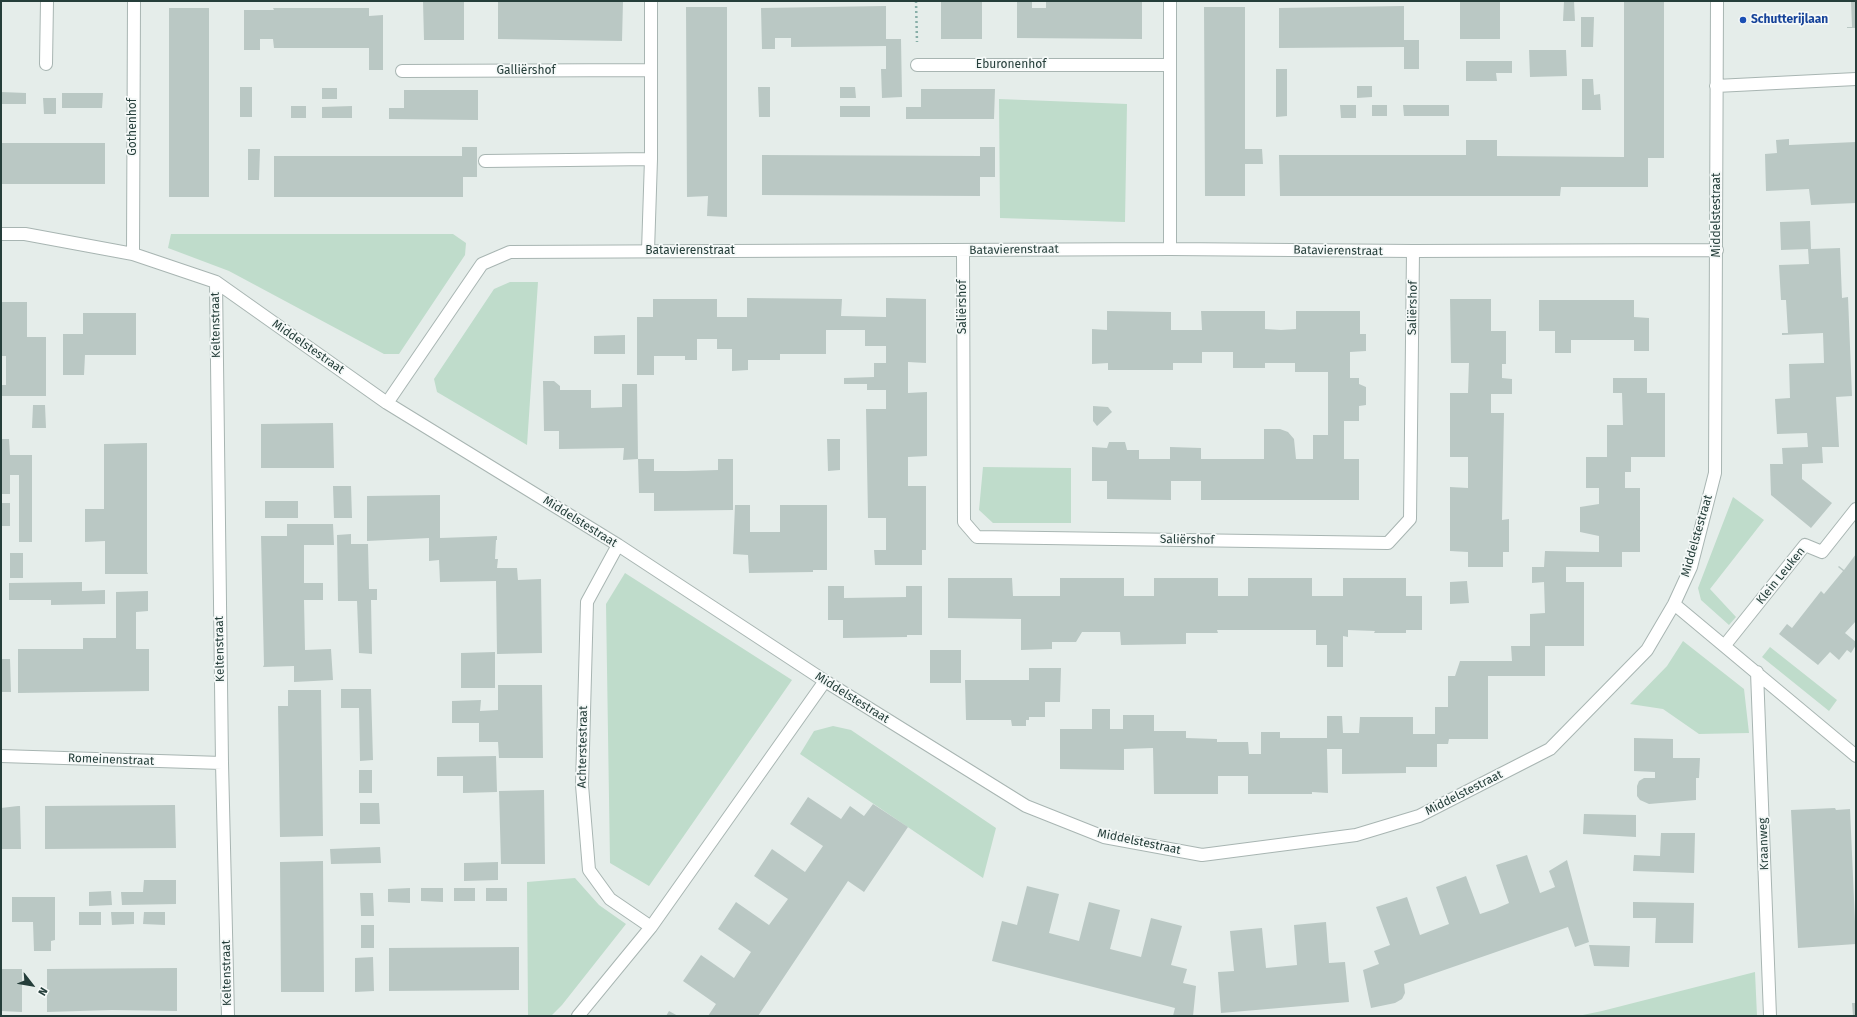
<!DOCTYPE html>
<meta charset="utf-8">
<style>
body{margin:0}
#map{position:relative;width:1857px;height:1017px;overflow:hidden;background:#e5edea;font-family:"Fira Sans",sans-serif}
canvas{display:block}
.frame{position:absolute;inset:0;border:2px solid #253e3a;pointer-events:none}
.north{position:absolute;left:12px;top:965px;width:40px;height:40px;-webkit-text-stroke:3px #f5f9f8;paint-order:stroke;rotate:121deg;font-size:11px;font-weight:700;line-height:16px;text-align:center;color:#253e3a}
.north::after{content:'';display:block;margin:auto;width:14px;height:18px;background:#253e3a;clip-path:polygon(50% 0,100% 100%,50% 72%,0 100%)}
</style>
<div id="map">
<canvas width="1857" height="1017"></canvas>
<div class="frame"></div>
<div class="north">N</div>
</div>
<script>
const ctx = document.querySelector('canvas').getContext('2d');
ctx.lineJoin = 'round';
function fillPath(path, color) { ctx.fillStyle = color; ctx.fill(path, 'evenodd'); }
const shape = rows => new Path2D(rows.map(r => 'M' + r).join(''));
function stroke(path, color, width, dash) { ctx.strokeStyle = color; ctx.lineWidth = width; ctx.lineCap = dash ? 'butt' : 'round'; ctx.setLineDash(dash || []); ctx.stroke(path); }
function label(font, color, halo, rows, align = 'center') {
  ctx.font = font + ' "Fira Sans",sans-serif'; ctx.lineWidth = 3.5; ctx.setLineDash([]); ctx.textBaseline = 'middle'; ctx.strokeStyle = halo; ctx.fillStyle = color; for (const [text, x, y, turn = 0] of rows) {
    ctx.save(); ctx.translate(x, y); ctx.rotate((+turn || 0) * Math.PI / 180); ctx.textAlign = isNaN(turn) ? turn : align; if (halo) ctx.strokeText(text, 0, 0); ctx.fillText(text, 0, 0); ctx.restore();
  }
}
fillPath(shape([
 [999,99,1127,104,1125,222,1000,218],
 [171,234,453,234,466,243,465,255,399,354,384,354,229,271,168,248],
 [510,282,538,282,527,445,437,392,434,379,494,289],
 [983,467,1071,468,1071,523,993,523,979,510],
 [1733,497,1764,520,1710,589,1736,617,1729,625,1701,600,1698,588],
 [625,573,792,680,649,886,610,863,606,604],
 [1683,641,1744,689,1749,733,1699,734,1663,709,1630,704,1667,666],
 [1770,647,1837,700,1829,711,1762,657],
 [833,726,851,730,996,828,983,878,800,754,814,731],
 [575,878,599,905,626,924,562,1005,551,1016,528,1016,527,882],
 [1755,972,1757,1016,1578,1016,1602,1011]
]), '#bfdccb');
fillPath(shape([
 [423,1,464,1,464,40,424,40],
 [498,1,623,1,622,41,498,39],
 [941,1,982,1,982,39,941,39],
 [1017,1,1032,1,1032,8,1046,8,1046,1,1142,1,1142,39,1017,38],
 [1460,1,1500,1,1500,39,1460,39],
 [1564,1,1574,1,1575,21,1563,21],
 [1624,1,1664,1,1664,158,1648,158,1648,187,1561,187,1560,196,1280,196,1279,155,1466,155,1466,140,1497,140,1497,156,1624,157],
 [1851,1,1856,1,1856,28,1847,28,1847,27,1852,27],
 [886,6,886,39,901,39,902,97,882,98,881,69,886,69,886,46,791,47,791,38,775,38,775,49,762,49,761,8],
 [1404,6,1404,40,1419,40,1419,69,1404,69,1404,47,1279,48,1279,8],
 [686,7,727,7,727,217,707,216,708,196,687,197],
 [1204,7,1245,7,1245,149,1262,149,1263,164,1245,164,1245,196,1205,196],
 [169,8,209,8,209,197,169,197],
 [273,8,369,8,369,16,383,15,383,70,369,70,369,48,274,48,273,39,260,39,260,50,244,50,244,10,274,10],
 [1581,17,1594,17,1593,47,1581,47],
 [1529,50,1566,50,1567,76,1530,77],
 [1466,61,1512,61,1512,73,1496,73,1497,81,1466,81],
 [1276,69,1287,69,1287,116,1276,117],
 [1582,79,1593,79,1594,95,1600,94,1601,110,1582,110],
 [1357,86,1372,86,1372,97,1357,98],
 [240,87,252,87,252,117,240,117],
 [758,87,770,87,770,117,759,117],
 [840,87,855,87,856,98,840,98],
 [322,88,337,88,337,99,322,99],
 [921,89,995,89,994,119,906,119,906,107,921,107],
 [404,90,478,90,478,120,389,119,389,108,404,108],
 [1,92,26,93,26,104,1,104],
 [62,93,103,93,102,108,62,108],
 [43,98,56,98,56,114,44,114],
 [1340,105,1356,105,1356,118,1341,118],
 [1372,105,1387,105,1387,116,1372,116],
 [1403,105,1449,105,1449,116,1404,116],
 [291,106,306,106,306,118,291,118],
 [352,106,352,118,322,118,322,107],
 [840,106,870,106,870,117,840,117],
 [1789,139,1789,145,1856,142,1856,203,1811,205,1809,189,1766,191,1765,154,1777,153,1776,140],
 [1,143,105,143,105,184,1,184],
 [462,147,477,147,477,177,463,177,463,197,274,197,274,156,462,156],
 [980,147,995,147,995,177,980,177,980,196,762,195,762,155,980,156],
 [248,149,260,149,259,180,248,180],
 [1810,221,1811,249,1840,248,1842,298,1848,297,1852,396,1836,397,1839,447,1822,447,1823,463,1802,464,1802,479,1832,503,1811,528,1771,495,1770,464,1783,464,1782,448,1808,447,1807,433,1777,434,1775,399,1790,398,1789,364,1824,363,1823,333,1782,335,1782,333,1788,333,1786,300,1781,300,1779,265,1809,264,1808,249,1781,250,1780,222],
 [747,298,842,299,841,316,886,317,886,298,926,299,926,363,908,362,908,393,927,392,927,456,908,457,908,486,926,486,926,550,922,550,922,565,875,565,874,550,886,550,886,518,868,518,866,409,886,409,886,390,867,390,867,384,844,384,844,378,874,377,874,363,886,363,886,346,865,346,865,330,826,330,826,354,780,354,780,360,748,360,748,370,732,371,732,349,717,349,717,339,697,339,697,360,685,360,685,356,654,356,654,375,637,375,637,317,653,317,653,299,717,299,717,317,747,317],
 [1450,299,1491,299,1491,331,1506,331,1506,364,1502,364,1502,378,1512,379,1512,394,1491,394,1491,413,1504,413,1502,520,1509,519,1509,552,1503,552,1503,567,1468,567,1468,552,1450,551,1450,487,1468,488,1468,457,1450,457,1450,393,1468,393,1469,363,1451,363],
 [1539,300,1634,300,1634,317,1649,318,1649,351,1634,351,1634,340,1571,340,1571,353,1555,353,1555,331,1539,331],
 [1,302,27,302,27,337,46,337,46,396,1,396,1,385,6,385,6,356,1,356],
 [1107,311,1171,312,1171,330,1202,330,1201,311,1265,311,1265,329,1281,330,1296,329,1296,311,1360,311,1360,334,1366,334,1366,351,1350,352,1350,378,1359,378,1359,384,1366,387,1366,405,1359,406,1359,421,1344,421,1344,459,1359,459,1359,500,1201,500,1201,481,1171,481,1171,500,1107,499,1107,481,1092,481,1092,447,1107,448,1109,442,1125,442,1127,450,1139,450,1139,459,1170,459,1170,447,1201,448,1201,459,1264,459,1264,429,1280,429,1288,432,1294,439,1296,459,1313,459,1313,435,1328,435,1328,372,1295,372,1295,363,1265,363,1265,368,1233,368,1233,352,1202,352,1202,363,1173,363,1173,370,1108,370,1108,363,1092,364,1092,329,1107,330],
 [83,313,136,313,136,355,85,355,84,375,63,375,63,334,83,334],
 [625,335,625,354,594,354,594,336],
 [1613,378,1647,378,1647,393,1665,393,1665,457,1631,457,1631,472,1625,472,1625,488,1640,488,1640,552,1622,552,1622,567,1566,567,1566,582,1584,582,1584,646,1545,646,1545,676,1488,676,1488,739,1449,739,1448,744,1437,744,1437,767,1406,767,1406,773,1342,774,1342,749,1327,749,1328,793,1312,792,1312,794,1248,794,1248,776,1218,776,1218,794,1154,794,1153,748,1124,749,1124,770,1060,769,1060,729,1092,729,1092,709,1110,709,1110,729,1123,729,1123,715,1154,715,1154,731,1186,731,1186,738,1217,739,1217,742,1248,742,1249,754,1261,754,1261,732,1280,732,1280,738,1327,738,1327,716,1342,716,1343,733,1359,733,1360,717,1413,717,1413,734,1435,734,1435,707,1448,707,1448,676,1455,676,1460,661,1512,661,1511,646,1530,646,1530,614,1545,613,1544,582,1532,583,1532,567,1544,567,1545,551,1599,552,1599,536,1580,532,1580,507,1599,504,1599,488,1586,488,1586,457,1607,457,1607,425,1623,425,1622,393,1613,393],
 [543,381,554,381,560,386,560,390,591,390,591,408,622,407,622,384,637,384,638,459,623,460,624,448,559,449,559,431,544,431],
 [33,405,45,405,46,428,32,428],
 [1093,406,1108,407,1112,412,1097,426,1093,421],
 [333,423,334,468,261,468,261,424],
 [1,439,9,439,10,455,32,455,32,542,19,542,19,475,10,475,10,494,1,494],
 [827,439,840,439,840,470,828,471],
 [147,443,147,572,148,574,105,574,105,541,85,542,85,509,104,509,104,444],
 [638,459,654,459,654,471,686,471,718,470,718,459,733,459,733,510,654,511,654,493,639,493],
 [333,486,351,486,352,518,334,518],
 [440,495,440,538,497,536,497,540,496,540,495,559,498,559,497,568,517,568,518,580,541,579,542,653,497,654,496,581,440,582,439,560,429,561,429,538,367,541,367,496],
 [265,501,298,501,298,518,265,518],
 [1,503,10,503,10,526,1,526],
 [735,505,750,505,750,532,780,532,780,505,827,505,827,570,813,570,813,572,749,573,748,555,733,554],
 [287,524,333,524,334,545,304,545,304,583,323,583,323,600,304,600,305,650,331,649,333,680,294,682,294,666,263,667,264,665,261,536,287,536],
 [351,534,351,544,368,544,369,589,377,589,377,600,371,600,372,654,359,653,357,601,338,601,337,535],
 [10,553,23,553,23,578,10,578],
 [1856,554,1856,621,1845,633,1856,642,1856,645,1851,653,1847,650,1839,660,1830,652,1818,665,1779,634,1787,624,1792,628,1821,591,1824,594,1843,571,1838,567,1839,566,1844,570],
 [948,578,1012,578,1013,596,1060,596,1060,578,1124,578,1124,596,1154,596,1154,578,1218,578,1218,596,1248,596,1248,578,1312,578,1312,596,1343,596,1343,578,1406,578,1406,596,1422,596,1422,630,1406,630,1406,633,1374,633,1375,631,1348,630,1348,637,1343,636,1343,667,1327,667,1327,645,1316,645,1316,630,1217,630,1218,633,1186,633,1186,644,1121,645,1120,632,1082,632,1076,642,1052,642,1052,649,1021,650,1021,619,948,618],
 [1467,581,1469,603,1450,604,1450,582],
 [82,582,82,591,105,590,105,604,51,605,51,600,9,600,9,583],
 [828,586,844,586,844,598,906,597,906,586,922,586,922,635,907,635,907,637,843,638,843,620,828,620],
 [148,591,148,611,136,612,136,649,149,649,149,691,18,693,18,649,83,649,83,638,116,638,116,592],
 [930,650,961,650,961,683,930,683],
 [495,652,495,688,461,688,461,653],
 [1,659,10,659,11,692,1,692],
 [1029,668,1061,668,1060,702,1045,702,1045,717,1029,717,1029,720,1026,720,1026,726,1012,726,1011,720,966,720,965,680,1029,680],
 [498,685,542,685,543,758,499,758,498,742,479,742,479,723,452,723,452,701,481,700,480,711,498,710],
 [341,689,371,689,373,760,360,761,359,708,341,708],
 [288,690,321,690,323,836,280,837,278,706,288,706],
 [1634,738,1673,739,1673,758,1700,758,1699,778,1696,778,1696,800,1649,804,1640,800,1637,796,1637,786,1639,781,1644,778,1655,778,1655,772,1634,771],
 [496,756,497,792,463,793,463,776,437,776,437,757],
 [359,770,372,770,372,793,359,793],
 [544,790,545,864,501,864,499,791],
 [808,797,841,819,850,806,864,816,873,804,908,827,864,892,848,881,758,1016,708,1016,716,1004,683,981,701,955,734,978,743,964,751,952,718,929,736,902,769,925,788,899,754,876,772,849,805,872,823,846,790,824],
 [360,803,379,803,380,824,360,824],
 [173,805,175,805,176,848,45,849,45,806],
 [18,806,20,806,21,849,1,849,1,808],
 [1835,808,1836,810,1850,809,1856,944,1798,948,1791,810],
 [1584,814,1636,815,1636,837,1583,834],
 [1661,833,1695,833,1694,873,1633,871,1634,855,1660,856],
 [380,847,381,863,331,864,330,849],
 [1527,855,1540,893,1555,887,1549,871,1567,860,1589,942,1575,947,1568,927,1404,984,1405,993,1402,999,1395,1003,1371,1008,1363,970,1379,964,1374,951,1390,945,1376,907,1407,897,1420,935,1449,924,1436,887,1466,876,1480,914,1495,909,1509,903,1496,865],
 [323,861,324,992,281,992,280,862],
 [498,862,498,880,464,881,464,863],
 [144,880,176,880,176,904,122,905,121,892,143,892],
 [1027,886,1059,894,1049,933,1079,941,1089,902,1120,910,1110,949,1141,957,1151,918,1182,926,1171,965,1187,969,1183,983,1196,986,1193,1016,1173,1016,1175,1008,992,961,1002,921,1017,925],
 [410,888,410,903,388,902,388,889],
 [421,888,443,888,443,902,421,901],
 [454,888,475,888,475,901,454,901],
 [486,888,507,888,507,901,486,901],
 [111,891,112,905,89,906,89,892],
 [360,893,373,893,374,916,361,916],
 [12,897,55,897,55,940,51,941,51,951,34,951,33,922,12,922],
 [1633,902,1694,903,1693,943,1655,943,1656,918,1633,918],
 [79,912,101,912,101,925,79,925],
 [111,912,134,912,134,924,112,925],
 [144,912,165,912,165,925,143,924],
 [1326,922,1329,963,1345,962,1349,1002,1221,1013,1218,972,1234,971,1230,931,1262,928,1266,968,1297,965,1294,925],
 [361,925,374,925,374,948,361,948],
 [1589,945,1630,946,1629,967,1594,966],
 [519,947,519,990,389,991,389,948],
 [373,957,374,991,355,992,355,958],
 [177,968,177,1011,112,1010,47,1012,47,969],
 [1,969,22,969,22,1012,1,1011],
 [1852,1003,1856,1003,1856,1016,1853,1016],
 [669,1011,678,1016,666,1016]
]), '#bac8c4');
const street = shape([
 [1170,1,1170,249],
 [46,64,47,1],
 [917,65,1170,65],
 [402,71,651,70],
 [1716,86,1856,79],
 [485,161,651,159],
 [1,234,25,234,133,254,216,282,387,403,618,545,825,681,1026,806,1104,837,1202,855,1356,835,1419,816,1550,749,1647,650,1674,604,1691,567,1715,473,1717,1],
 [648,251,651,159,651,1],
 [963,251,964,522,977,537,1388,543,1410,519,1413,251],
 [133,254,134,1],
 [216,282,222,763,228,1016],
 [387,403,482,264,510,252,1170,249,1413,251,1717,250],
 [618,545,587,602,582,785,589,870,610,899,651,927],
 [1674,604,1856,756],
 [1725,645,1805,545,1822,552,1856,509],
 [1757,672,1770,1016],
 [1,756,222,763],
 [578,1016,651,927,825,681]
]);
stroke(street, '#a8b5b2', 14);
stroke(shape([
 [916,1,917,42]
]), '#87aea7', 2.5, [2, 3]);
stroke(street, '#fff', 12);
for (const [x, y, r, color] of [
 [1743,20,4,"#1a4fb4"]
]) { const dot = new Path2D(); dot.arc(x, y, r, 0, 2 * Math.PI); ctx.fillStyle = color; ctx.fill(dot); stroke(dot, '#f5f9f8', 1.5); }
label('bold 12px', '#164399', '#f5f9f8', [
 ["Schutterijlaan",1751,20]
], 'left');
label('12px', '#253e3a', '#f5f9f8', [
 ["Eburonenhof",1011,65],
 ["Galliërshof",526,71],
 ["Gothenhof",133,127,-90],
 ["Middelstestraat",1717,215,-90],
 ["Batavierenstraat",1014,250,-1],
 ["Batavierenstraat",690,251],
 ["Batavierenstraat",1338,251,1],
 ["Saliërshof",963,307,-90],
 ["Saliërshof",1413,308,-89],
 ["Keltenstraat",216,325,-91],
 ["Middelstestraat",308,347,35],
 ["Middelstestraat",580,522,32],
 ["Middelstestraat",1697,536,-74],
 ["Saliërshof",1187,540,1],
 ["Klein Leuken",1781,576,-51],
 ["Keltenstraat",220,649,-91],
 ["Middelstestraat",852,698,32],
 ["Achterstestraat",583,747,-89],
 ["Romeinenstraat",111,760,2],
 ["Middelstestraat",1464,793,-27],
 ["Middelstestraat",1139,842,12],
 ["Kraanweg",1764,844,-92],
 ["Keltenstraat",227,973,-91]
]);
</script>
